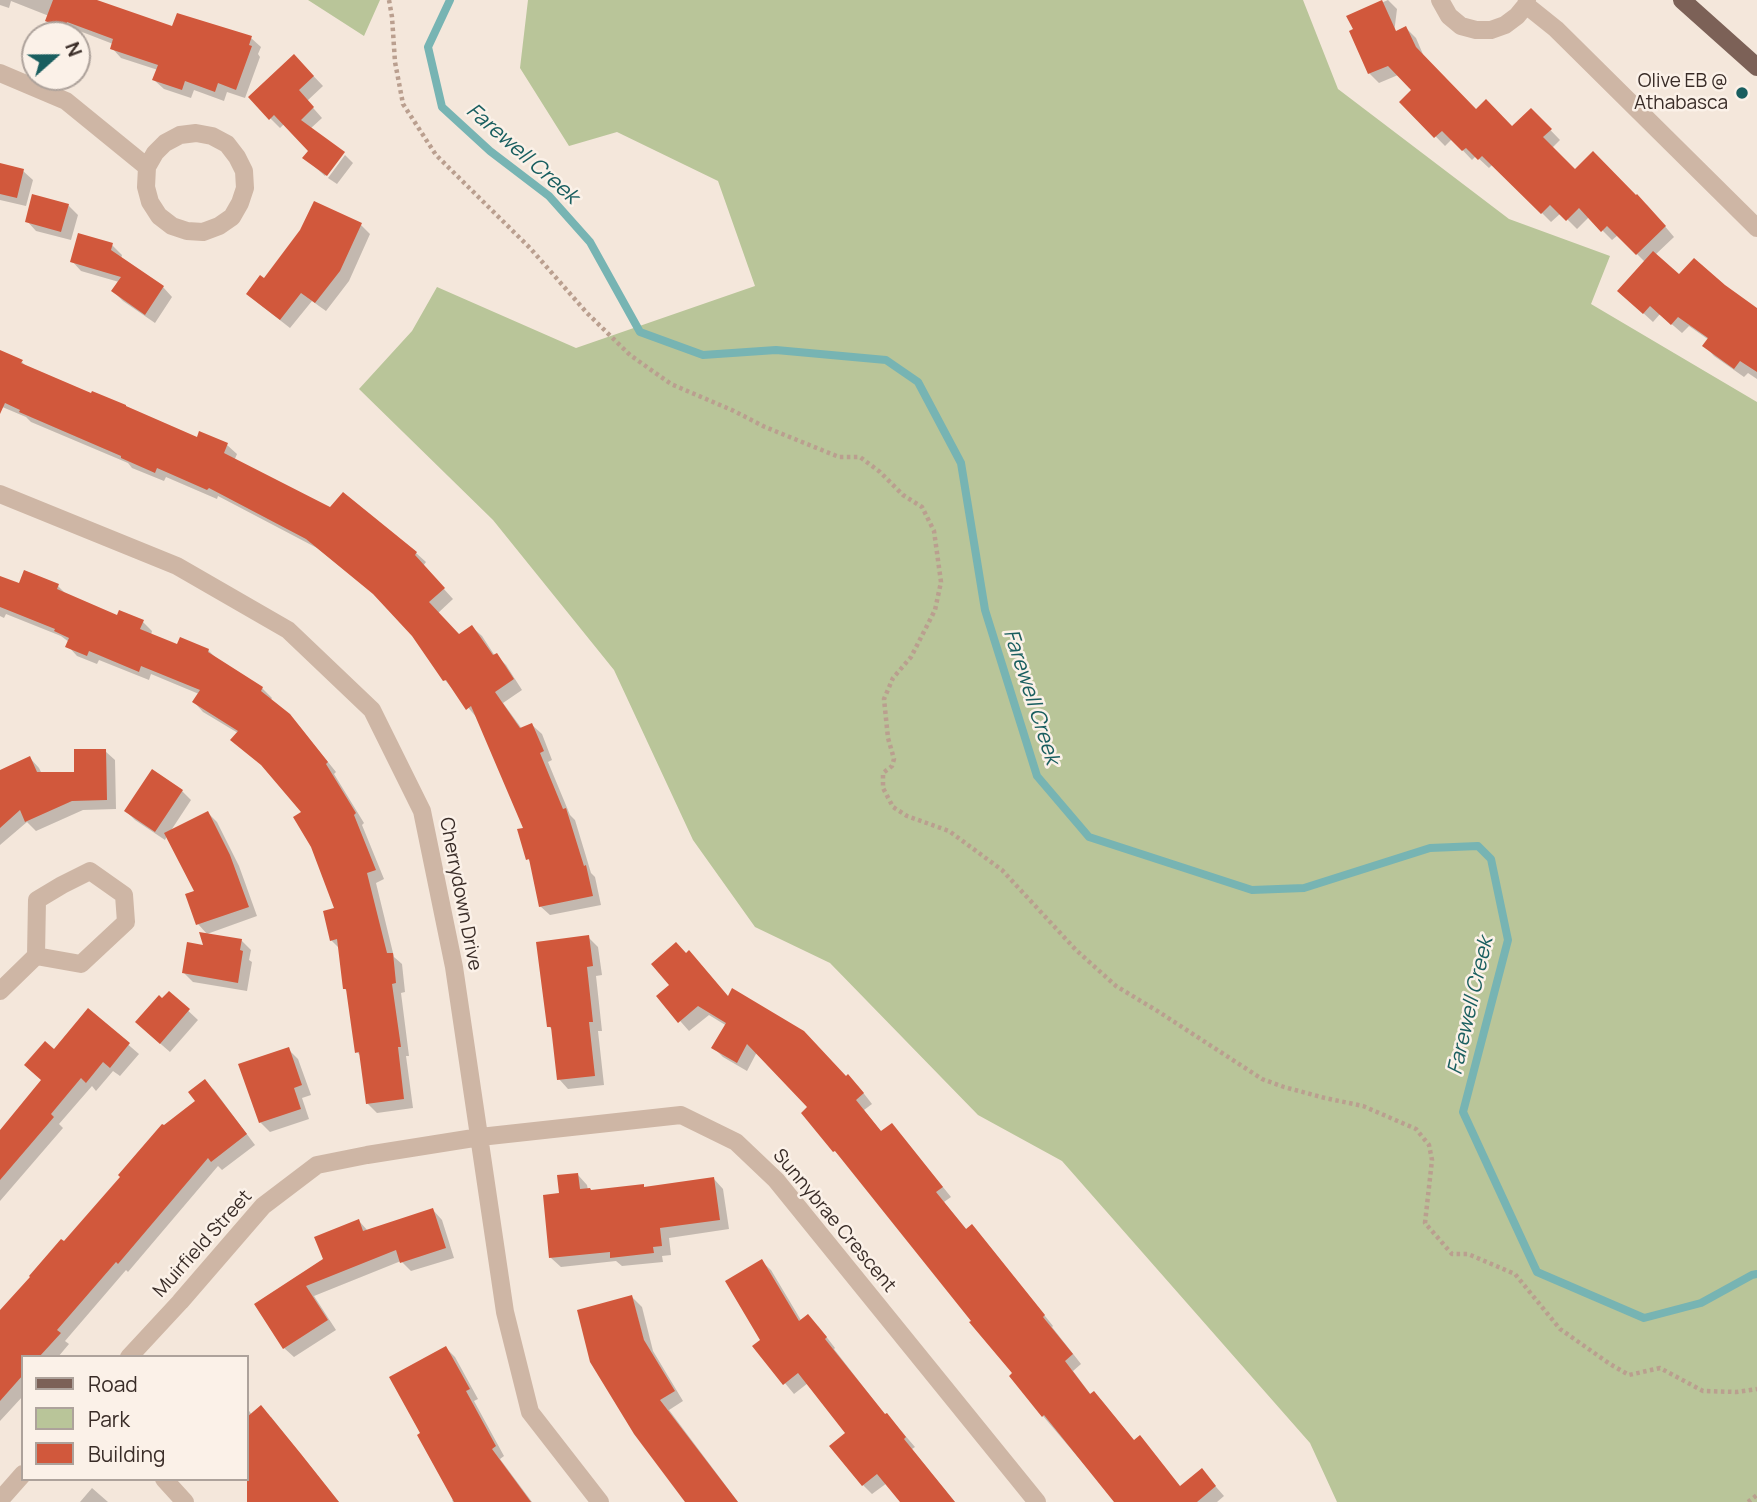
<!DOCTYPE html>
<style>
body{margin:0}
#map{position:relative;width:1757px;height:1502px;overflow:hidden;background:#f4e7db;font-family:Manrope,sans-serif}
canvas{display:block}
.legend{position:absolute;left:21px;top:1355px;width:228px;height:126px;box-sizing:border-box;background:#fbf1e8;border:2px solid #ada29b;margin:0;padding:9px 12px;list-style:none;font-size:21px;color:#392c27}
.legend li{display:flex;align-items:center;gap:14px;height:35px}
.legend b{width:35px;border:2px solid #ada29b}
.north{position:absolute;left:21px;top:21px;width:70px;height:70px;box-sizing:border-box;background:#fbf1e8;border:2px solid #ada29b;border-radius:50%;rotate:69deg;font-size:19px;font-weight:700;line-height:28px;text-align:center;color:#392c27}
.north::after{content:'';display:block;margin:auto;width:24px;height:32px;background:#195e5f;clip-path:polygon(50% 0,100% 100%,50% 72%,0 100%)}
</style>
<div id="map">
<canvas width="1757" height="1502"></canvas>
<ul class="legend">
<li><b style="height:9px;background:#7c6157"></b>Road</li>
<li><b style="height:19px;background:#b9c599"></b>Park</li>
<li><b style="height:19px;background:#d1583c"></b>Building</li>
</ul>
<div class="north">N</div>
</div>
<script>
const ctx = document.querySelector('canvas').getContext('2d');
ctx.lineJoin = 'round';
function fillPath(path, color) { ctx.fillStyle = color; ctx.fill(path, 'evenodd'); }
const shape = rows => new Path2D(rows.map(r => 'M' + r).join(''));
function stroke(path, color, width, dash) { ctx.strokeStyle = color; ctx.lineWidth = width; ctx.lineCap = dash ? 'butt' : 'round'; ctx.setLineDash(dash || []); ctx.stroke(path); }
function label(font, color, halo, rows, align = 'center') {
  ctx.font = font + ' Manrope,sans-serif'; ctx.lineWidth = 5; ctx.setLineDash([]); ctx.textBaseline = 'middle'; ctx.strokeStyle = halo; ctx.fillStyle = color; for (const [text, x, y, turn = 0] of rows) {
    ctx.save(); ctx.translate(x, y); ctx.rotate((+turn || 0) * Math.PI / 180); ctx.textAlign = isNaN(turn) ? turn : align; if (halo) ctx.strokeText(text, 0, 0); ctx.fillText(text, 0, 0); ctx.restore();
  }
}
fillPath(shape([
 [308,0,380,0,364,36],
 [528,0,1303,0,1338,89,1509,219,1610,256,1591,304,1757,402,1757,1502,1337,1502,1310,1443,1062,1161,978,1115,830,963,755,927,693,840,614,670,493,520,359,389,412,331,437,287,576,348,755,286,718,181,617,132,569,146,520,68]
]), '#b9c599');
fillPath(shape([
 [0,0,92,0,173,29,251,38,261,47,258,54,260,57,245,98,227,92,224,101,194,90,191,98,164,89,154,80,158,70,121,58,112,48,113,44,77,30,75,35,68,35,57,30,47,21,49,16,11,1,9,8,0,5],
 [1388,0,1397,9,1394,33,1406,28,1416,38,1425,59,1476,111,1512,128,1531,110,1560,140,1552,148,1575,171,1647,205,1674,237,1655,255,1679,277,1724,286,1757,310,1757,379,1748,373,1744,377,1714,356,1705,346,1709,340,1689,326,1682,333,1660,314,1653,322,1629,300,1645,262,1618,235,1612,240,1589,217,1577,229,1561,213,1551,222,1493,164,1489,168,1476,156,1472,160,1452,139,1445,146,1402,102,1414,90,1398,75,1379,83,1369,73,1349,17],
 [304,66,323,86,307,101,322,118,310,129,343,152,325,176,305,158,310,151,285,123,280,128,250,98],
 [345,155,353,163,337,184,328,178],
 [0,165,23,171,33,180,26,206,0,200],
 [68,205,78,215,71,240,36,231,27,221],
 [361,225,370,234,349,281,326,311,312,301,290,328,258,303,248,294,265,281],
 [112,245,122,255,121,259,163,287,172,297,155,323,123,301,113,291,119,282,81,271,72,261],
 [0,352,22,362,28,368,198,439,227,445,237,454,234,461,416,553,426,562,423,566,453,599,438,613,459,636,472,627,482,636,495,656,496,655,506,665,522,690,503,703,522,729,532,725,542,734,552,760,548,762,570,815,575,820,591,873,595,877,601,905,550,915,540,906,532,863,528,859,526,829,477,718,445,680,413,635,382,600,317,548,218,496,217,499,166,477,164,481,132,468,128,463,31,422,26,417,0,406],
 [0,578,20,585,58,586,67,595,118,618,143,622,152,631,151,635,178,647,208,650,218,660,262,688,272,698,270,701,299,726,336,772,334,774,364,823,362,825,384,879,376,883,394,957,402,964,405,992,401,993,409,1056,406,1056,413,1108,377,1113,367,1103,362,1057,357,1052,348,992,345,989,340,949,331,940,337,909,303,813,238,733,203,712,194,702,199,694,151,674,149,680,99,660,97,664,77,656,68,646,69,642,61,636,6,614,4,618,0,616],
 [105,751,115,760,116,809,83,810,36,831,27,822,0,845,0,771,30,758,39,768,42,774,76,774],
 [182,791,191,800,170,832,208,813,217,822,239,866,257,916,207,934,198,924,196,892,167,836,165,840,135,820,126,811],
 [588,937,598,947,602,975,596,976,602,1031,598,1031,604,1085,568,1089,559,1079,553,1031,549,1026],
 [241,940,251,950,249,960,252,962,247,991,193,982,184,973,206,947],
 [169,993,198,1020,170,1052,147,1032,162,1001],
 [658,996,728,997,858,1086,872,1104,864,1110,882,1133,901,1135,951,1197,944,1202,967,1230,981,1236,1053,1326,1052,1327,1081,1364,1073,1371,1091,1395,1094,1393,1103,1402,1135,1442,1181,1488,1202,1471,1224,1496,1217,1502,1116,1502,1043,1416,1015,1374,845,1162,835,1151,810,1107,757,1052,747,1071,723,1057,714,1048,727,1026,709,1015,689,1031],
 [88,1010,139,1054,120,1076,113,1071,96,1091,92,1086,59,1124,63,1128,0,1201,0,1133,43,1081,55,1051],
 [288,1049,298,1059,311,1095,302,1098,309,1119,270,1132,260,1122],
 [204,1081,214,1090,255,1145,222,1170,218,1166,128,1272,126,1270,65,1341,69,1344,58,1357,23,1357,23,1396,0,1421,0,1313,64,1244,164,1128,197,1102],
 [578,1175,587,1185,588,1190,592,1192,643,1186,646,1189,714,1179,723,1189,729,1229,669,1238,671,1255,662,1256,663,1262,622,1266,616,1261,561,1267,551,1258,561,1195],
 [433,1210,442,1220,454,1258,411,1271,401,1261,314,1296,336,1330,294,1357,284,1348,256,1304,325,1260,359,1221,368,1231],
 [761,1261,771,1270,802,1322,818,1326,835,1348,834,1349,886,1416,896,1425,915,1447,912,1449,955,1502,902,1502,887,1483,872,1494,863,1485,848,1433,808,1383,794,1394,754,1346,762,1340],
 [632,1297,642,1307,653,1351,683,1401,669,1410,738,1502,687,1502],
 [446,1348,455,1357,478,1399,474,1401,504,1456,500,1459,532,1502,453,1502,452,1500,454,1499,422,1434],
 [247,1408,252,1415,271,1417,339,1502,265,1502,246,1479],
 [92,1488,108,1502,80,1502]
]), '#0003');
stroke(shape([
 [450,0,428,47,442,107,490,151,549,196,590,242,640,332,703,355,776,350,886,360,918,382,961,463,985,610,1037,776,1089,837,1252,890,1304,888,1430,848,1478,846,1491,859,1508,940,1463,1112,1537,1272,1644,1318,1701,1303,1752,1275,1757,1274]
]), '#77b4b3', 8);
fillPath(shape([
 [53,0,97,0,172,26,177,13,252,36,249,45,252,46,236,90,218,83,215,92,185,81,182,90,152,80,158,65,110,49,113,39,67,22,65,29,45,21],
 [1382,0,1396,31,1406,26,1416,47,1476,109,1486,99,1512,126,1531,108,1552,129,1543,137,1575,169,1593,151,1636,195,1637,194,1666,226,1636,255,1607,226,1601,232,1579,208,1566,221,1550,205,1541,214,1482,156,1478,160,1466,148,1462,151,1442,131,1434,138,1399,102,1411,90,1388,66,1368,74,1349,31,1353,29,1346,16],
 [294,54,314,76,299,90,314,107,301,120,345,152,327,176,302,158,308,151,274,115,269,120,248,97],
 [0,163,24,169,17,198,0,194],
 [32,194,69,204,61,232,25,222],
 [314,201,362,223,340,271,315,303,301,293,280,320,246,294,260,275,264,278,300,230],
 [78,233,113,243,111,250,164,286,145,315,111,291,121,277,70,262],
 [1653,251,1679,274,1694,258,1725,285,1757,308,1757,372,1740,361,1734,369,1702,346,1708,338,1678,317,1671,325,1650,306,1643,314,1617,291],
 [0,350,23,360,21,363,91,393,92,391,126,405,126,406,197,437,199,431,228,443,224,453,330,507,343,492,417,552,415,555,445,588,429,602,459,634,472,625,493,655,497,653,514,679,495,692,520,728,532,723,544,751,540,753,563,809,566,808,584,866,586,865,593,896,539,907,529,859,526,860,517,829,523,828,471,706,466,710,446,680,443,681,412,636,373,594,306,539,209,488,207,490,157,468,155,473,121,458,121,456,19,412,20,410,5,403,0,414],
 [24,570,59,584,57,589,117,615,119,610,144,620,140,629,177,644,180,637,209,649,208,652,263,687,261,691,290,714,328,762,326,764,356,813,354,815,376,870,367,873,387,953,393,953,396,983,392,984,401,1047,398,1047,404,1099,366,1104,359,1052,355,1053,346,989,343,989,337,939,330,941,323,911,334,908,311,847,293,817,301,812,261,765,230,740,238,731,192,702,200,690,141,666,139,672,89,651,87,656,65,647,69,638,54,631,55,629,0,607,0,576,19,583],
 [74,749,106,749,107,800,72,801,25,822,20,810,0,828,0,770,30,756,37,772,74,772],
 [152,769,183,790,155,832,124,811],
 [208,811,230,855,249,907,196,925,185,894,194,891,164,833],
 [199,932,242,939,240,950,243,951,238,983,182,973,187,942,203,945],
 [589,935,593,966,587,967,593,1022,589,1022,595,1076,557,1080,551,1027,547,1027,536,942],
 [676,942,686,953,689,950,728,996,732,988,804,1031,846,1076,848,1074,864,1093,856,1100,881,1131,892,1123,943,1187,936,1192,966,1229,972,1224,1045,1315,1043,1317,1073,1354,1065,1361,1090,1394,1094,1391,1134,1440,1140,1435,1180,1486,1202,1468,1216,1486,1197,1502,1114,1502,1044,1415,1042,1417,1009,1376,1012,1373,969,1322,971,1321,835,1151,833,1152,801,1113,807,1107,747,1044,737,1063,711,1048,726,1023,698,1006,678,1023,656,996,669,985,651,964],
 [169,991,190,1009,160,1044,135,1022,159,995,162,998],
 [88,1008,130,1043,110,1068,103,1062,86,1083,81,1078,51,1114,54,1117,0,1180,0,1130,41,1080,24,1065,45,1041,54,1049],
 [289,1047,302,1085,294,1088,301,1109,259,1123,238,1064],
 [205,1079,247,1134,211,1162,208,1158,118,1264,116,1262,57,1330,61,1333,39,1357,23,1357,23,1375,0,1401,0,1310,30,1277,29,1276,61,1239,64,1241,120,1177,118,1175,162,1124,164,1125,195,1101,188,1092],
 [578,1173,580,1189,590,1188,591,1190,644,1184,644,1187,714,1177,720,1220,660,1228,662,1246,653,1247,654,1253,610,1258,610,1252,549,1258,543,1195,559,1193,557,1175],
 [433,1208,446,1248,400,1263,396,1250,306,1286,328,1320,283,1349,254,1304,323,1259,314,1237,359,1219,363,1231],
 [762,1259,799,1321,808,1314,827,1337,825,1339,885,1414,887,1413,906,1437,904,1439,955,1502,900,1502,877,1474,862,1486,829,1446,845,1433,798,1373,783,1385,752,1346,760,1340,725,1281],
 [632,1295,644,1340,675,1391,660,1400,738,1502,685,1502,634,1434,590,1362,577,1310],
 [446,1346,470,1389,466,1391,496,1446,492,1449,531,1502,454,1502,417,1435,420,1433,389,1377],
 [261,1405,301,1454,339,1502,247,1502,247,1417]
]), '#d1583c');
stroke(shape([
 [389,0,392,17,395,62,403,104,436,155,530,248,587,313,630,355,671,384,734,411,765,427,839,457,860,457,880,472,903,495,922,507,934,531,941,582,935,610,911,657,893,678,884,699,888,738,894,759,892,766,883,773,883,788,893,807,907,816,949,831,1002,870,1076,950,1116,986,1159,1012,1262,1079,1284,1087,1325,1098,1363,1106,1416,1129,1429,1145,1432,1160,1425,1223,1452,1254,1468,1254,1515,1274,1560,1329,1610,1364,1629,1375,1660,1368,1703,1391,1736,1392,1757,1389],
 [1748,1502,1757,1495]
]), '#ba9f8f', 4.5, [3.5, 3.5]);
stroke(shape([
 [1440,0,1449,16,1461,26,1476,30,1491,30,1505,25,1517,16,1526,5,1527,0],
 [1526,5,1556,29,1757,228],
 [0,73,66,101,147,167],
 [196,133,212,136,227,144,237,157,244,171,245,188,240,203,232,217,219,226,203,232,187,231,172,226,159,216,150,202,146,187,147,167,155,153,165,143,180,135,196,133],
 [0,494,177,566,288,630,372,710,422,811,454,967,505,1312,530,1412,600,1502],
 [0,991,36,956,37,900,62,885,90,871,124,895,126,922,81,964,36,956],
 [129,1357,180,1302,263,1206,317,1165,367,1155,480,1137,681,1115,736,1142,776,1180,1037,1502],
 [164,1479,185,1502],
 [0,1500,23,1474]
]), '#ceb6a5', 18);
stroke(shape([
 [1682,0,1757,67]
]), '#7c6157', 18);
for (const [x, y, r, color] of [
 [1742,93,7,"#195e5f"]
]) { const dot = new Path2D(); dot.arc(x, y, r, 0, 2 * Math.PI); ctx.fillStyle = color; ctx.fill(dot); stroke(dot, '#fbf1e8', 2.5); }
label('19px', '#392c27', '#fbf1e8', [
 ["Olive EB @",1728,82],
 ["Athabasca",1728,104]
], 'right');
label('19px', '#392c27', '#fbf1e8', [
 ["Cherrydown Drive",460,894,79],
 ["Sunnybrae Crescent",834,1221,50],
 ["Muirfield Street",203,1244,-48]
]);
label('italic 21px', '#195e5f', '#fbf1e8', [
 ["Farewell Creek",522,154,41],
 ["Farewell Creek",1031,697,72],
 ["Farewell Creek",1471,1006,-77]
]);
</script>
